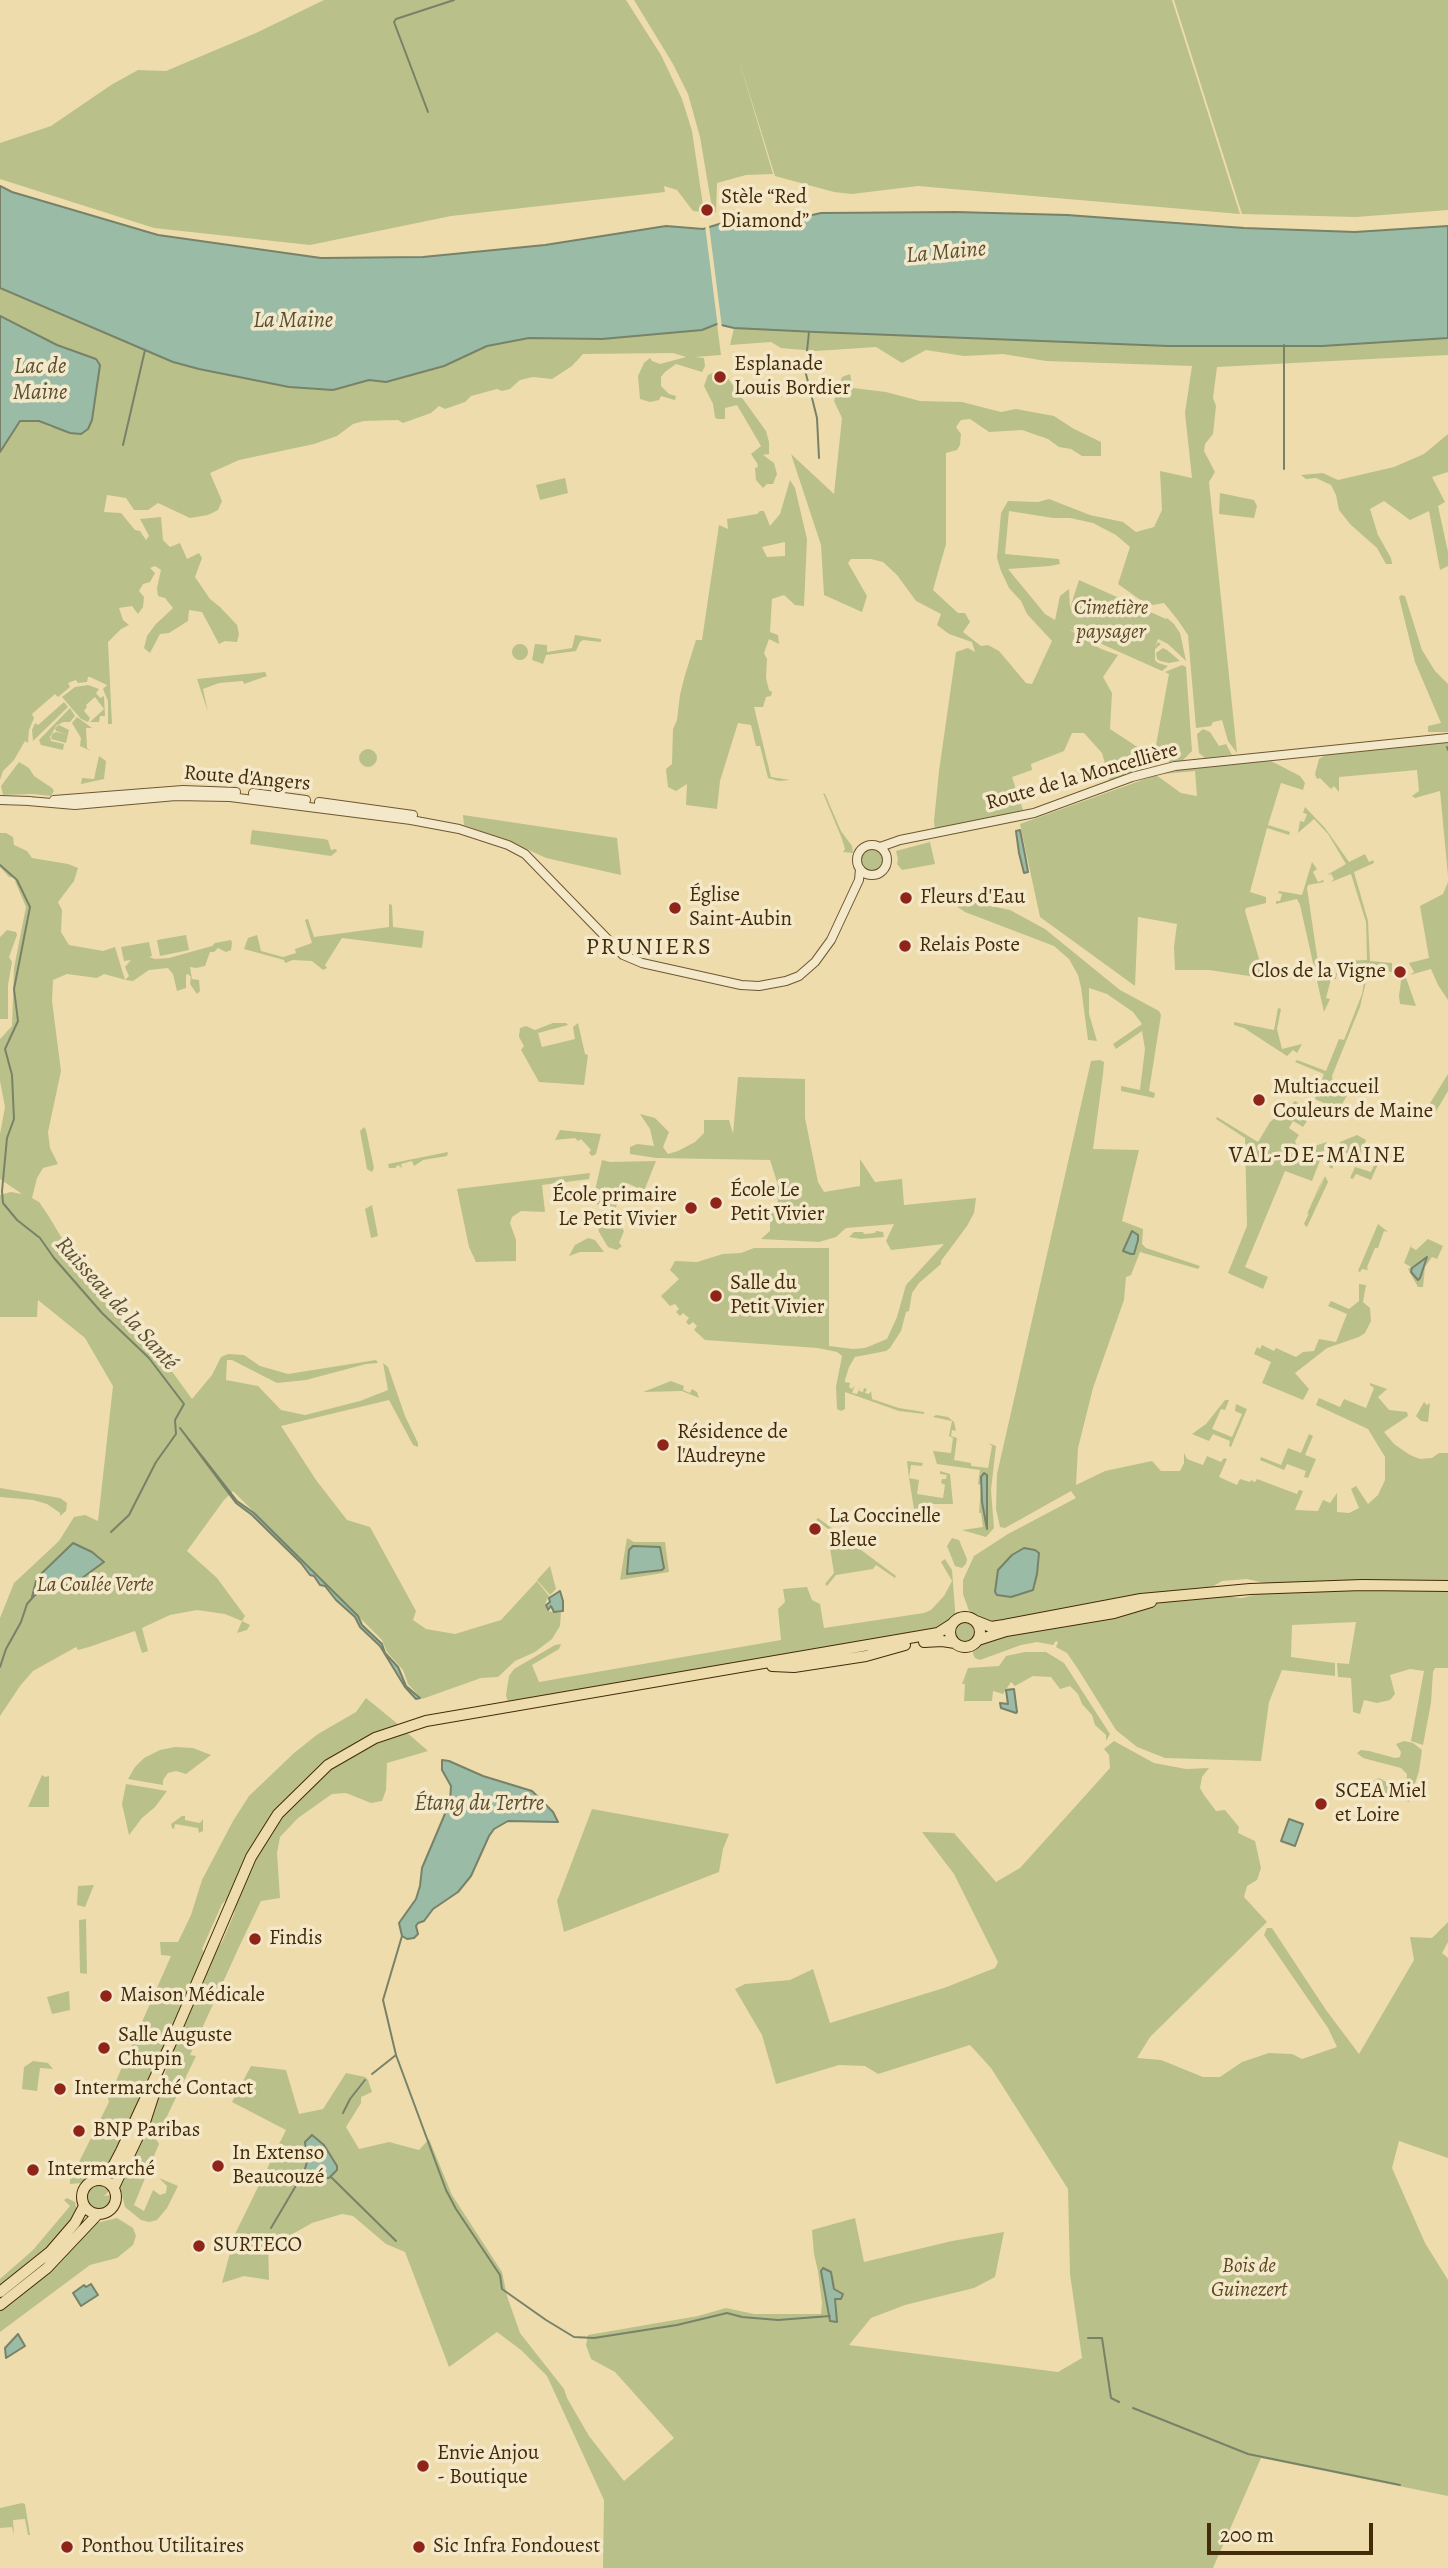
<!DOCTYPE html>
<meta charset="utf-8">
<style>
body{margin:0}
#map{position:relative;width:1448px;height:2568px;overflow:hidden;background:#eedcad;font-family:Alegreya,serif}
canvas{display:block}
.scale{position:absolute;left:1207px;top:2523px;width:166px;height:32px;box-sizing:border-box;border:4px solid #442b09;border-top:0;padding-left:9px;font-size:21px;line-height:24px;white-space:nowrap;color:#442b09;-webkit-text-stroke:5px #f4e8ca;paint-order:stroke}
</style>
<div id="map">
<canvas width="1448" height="2568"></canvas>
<div class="scale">200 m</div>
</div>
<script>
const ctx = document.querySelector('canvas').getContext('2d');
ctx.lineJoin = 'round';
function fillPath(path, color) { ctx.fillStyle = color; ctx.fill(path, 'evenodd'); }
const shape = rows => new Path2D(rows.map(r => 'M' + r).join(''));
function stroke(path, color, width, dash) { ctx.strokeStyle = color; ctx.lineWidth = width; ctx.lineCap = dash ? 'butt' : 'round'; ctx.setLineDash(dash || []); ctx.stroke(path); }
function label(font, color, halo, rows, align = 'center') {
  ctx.font = font + ' Alegreya,serif'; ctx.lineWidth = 7; ctx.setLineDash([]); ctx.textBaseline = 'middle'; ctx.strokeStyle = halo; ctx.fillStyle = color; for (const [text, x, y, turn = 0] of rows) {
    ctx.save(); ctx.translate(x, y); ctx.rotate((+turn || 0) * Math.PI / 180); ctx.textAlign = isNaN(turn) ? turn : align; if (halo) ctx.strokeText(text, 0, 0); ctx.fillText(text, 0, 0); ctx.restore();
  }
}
fillPath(shape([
 [324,0,626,0,661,55,682,99,692,131,704,212,693,211,677,190,664,186,665,192,451,216,310,245,154,228,0,179,0,143,51,126,111,85,138,70,166,71,256,33],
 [634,0,1172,0,1240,214,918,186,852,194,834,192,775,176,738,57,773,174,746,175,717,183,716,212,713,214,700,137,688,94,673,64],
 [1174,0,1448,0,1448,210,1356,217,1242,214],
 [0,288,173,362,235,376,316,390,333,390,369,380,386,382,444,366,487,346,529,338,602,339,702,330,717,324,721,355,695,357,704,358,705,366,702,372,676,364,665,372,661,377,661,386,669,394,676,396,675,400,661,396,659,400,650,402,640,399,638,376,644,363,650,358,652,361,660,364,686,357,673,353,583,354,572,366,552,379,533,377,520,380,510,389,502,391,497,389,471,396,465,402,445,409,439,406,431,413,403,423,398,420,364,421,353,424,337,436,314,444,239,460,210,473,222,501,218,510,208,515,190,518,158,503,148,510,134,510,126,498,107,495,104,512,121,513,135,530,140,531,146,540,149,536,140,519,161,517,163,540,170,547,180,543,187,559,199,553,202,558,195,577,210,599,220,607,237,625,239,634,237,642,225,641,219,644,202,612,189,610,188,621,169,633,160,634,150,653,144,648,147,636,155,625,173,608,165,598,158,596,157,588,161,570,155,566,150,568,155,573,150,582,143,584,139,591,144,597,143,607,138,614,132,606,119,608,123,620,129,625,121,629,108,642,112,724,108,724,108,701,103,689,107,685,90,677,88,677,87,682,78,683,76,680,68,683,70,687,58,697,55,694,32,714,34,718,29,730,28,743,25,741,14,760,3,771,0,780,0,452,19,421,39,421,50,427,88,429,92,420,100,365,96,359,57,345,0,316],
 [734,328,1168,346,1322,346,1448,338,1448,355,1217,367,1213,398,1216,406,1213,434,1205,444,1204,451,1215,472,1209,482,1237,753,1228,741,1222,720,1213,722,1211,726,1196,728,1188,635,1177,619,1164,603,1153,605,1139,599,1118,584,1130,547,1116,535,1093,523,1070,518,1053,518,1009,511,1005,554,1059,559,1060,564,1050,566,1008,569,1045,614,1055,620,1060,596,1069,589,1070,608,1079,580,1166,619,1167,618,1174,624,1180,633,1186,661,1168,644,1158,639,1155,647,1158,642,1161,644,1155,649,1155,660,1158,663,1168,666,1162,671,1068,629,1101,649,1118,655,1103,677,1112,693,1110,729,1145,752,1138,759,1145,769,1110,782,1102,753,1084,733,1072,733,1064,751,1031,764,1032,770,1012,777,1023,810,935,831,934,821,939,771,956,652,968,648,975,652,972,642,949,634,937,625,941,614,916,601,897,575,883,562,871,559,851,559,848,563,867,596,862,612,824,595,821,545,791,454,834,494,842,418,834,401,842,377,850,374,853,388,886,392,920,401,962,402,1001,412,1016,409,1043,414,1054,416,1074,429,1101,442,1101,456,1082,456,1071,449,1059,447,1048,439,1022,430,989,432,970,419,961,420,956,427,961,434,960,445,957,450,946,453,946,544,933,590,958,613,965,613,970,622,963,632,981,646,988,645,999,651,1026,683,1032,684,1052,641,1027,614,1021,601,1009,588,1001,571,997,558,1001,513,1008,501,1038,502,1049,499,1090,515,1123,522,1136,532,1154,527,1162,510,1160,471,1192,478,1185,413,1192,366,1046,361,1003,354,964,356,926,350,902,363,876,347,816,351,781,348,771,342,730,345],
 [715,372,727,377,766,431,769,442,769,454,763,455,774,463,777,474,773,484,767,484,763,488,756,480,755,468,758,467,757,463,751,454,761,446,737,405,725,408,725,419,717,419,715,417,713,404,704,386,708,375],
 [1448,434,1448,472,1432,477,1445,502,1438,506,1448,552,1448,566,1440,570,1429,511,1410,520,1384,501,1370,509,1378,535,1391,558,1392,564,1386,564,1377,548,1350,524,1339,510,1336,495,1331,485,1316,478,1306,479,1301,475,1323,473,1338,480,1394,467,1424,454],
 [565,478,568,493,540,500,536,485],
 [790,480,795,488,807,539,804,606,795,605,784,595,772,599,770,632,778,635,779,644,769,639,764,653,767,659,766,678,769,690,772,692,771,696,766,697,763,707,754,707,771,777,790,780,779,781,768,778,760,746,756,746,751,725,738,723,720,781,717,809,686,805,687,784,676,791,668,787,666,769,672,764,673,729,677,720,680,695,685,675,696,640,702,640,719,525,728,529,727,519,757,514,760,511,764,511,770,526,780,514],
 [785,542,785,556,767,557,762,547],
 [1220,493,1254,500,1257,506,1254,518,1219,514],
 [1401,595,1405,596,1422,650,1435,671,1448,684,1448,732,1428,732,1428,726,1441,723,1415,662,1399,597],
 [575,635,601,639,601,642,583,640,580,642,576,651,546,655,543,664,532,660,535,644,547,645,547,652,572,648],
 '512 652a8 8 0 1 1 16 0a8 8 0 1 1-16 0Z',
 [1163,648,1167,650,1180,661,1169,663,1160,661,1157,659,1156,653],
 [1182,665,1186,667,1192,751,1183,760,1170,763,1156,745,1169,674,1165,672],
 [265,672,267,676,244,684,243,681,219,683,203,689,208,712,197,679],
 [88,685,99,689,96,693,100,698,104,696,105,716,100,716,99,722,90,722,104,709,95,697,86,705,87,707,84,711,90,718,88,722,81,719,62,697,75,687],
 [64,702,68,707,33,741,32,730,35,723,38,725],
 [70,708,75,716,70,722,63,722,56,726,50,737,51,741,64,744,63,750,41,745,39,740],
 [77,717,92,728,86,728,87,748,91,751,80,746,81,738,72,723],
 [59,725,69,730,66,743,51,739,52,734,56,732,66,734,56,731,55,728],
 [1203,729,1210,732,1219,746,1226,744,1232,755,1205,758,1199,753,1197,734],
 [1448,742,1448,876,1440,791,1415,798,1412,796,1419,791,1417,770,1339,777,1339,792,1334,786,1331,789,1320,778,1317,779,1315,774,1319,759,1325,755],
 '359 758a9 9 0 1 1 18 0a9 9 0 1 1-18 0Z',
 [99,756,106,761,104,779,81,784,82,778,94,779],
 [1271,761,1300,776,1305,783,1303,790,1281,783,1268,825,1290,832,1289,835,1267,828,1250,892,1266,897,1266,903,1246,908,1245,911,1260,962,1269,979,1209,970,1175,970,1174,947,1177,924,1138,917,1135,986,1040,917,1020,824,1156,775,1181,793,1197,796,1195,771,1163,774,1168,770],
 [19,762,29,768,34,776,52,788,54,791,51,796,33,794,3,795,1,786],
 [823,793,825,794,841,831,852,846,853,853,843,852,845,849,842,839],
 [1305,807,1325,828,1349,862,1365,854,1369,862,1373,860,1374,863,1354,872,1368,921,1370,961,1392,963,1392,972,1369,969,1360,1007,1332,1076,1333,1084,1350,1090,1341,1106,1335,1108,1315,1099,1324,1074,1295,1062,1297,1060,1326,1071,1339,1039,1344,1040,1362,994,1366,969,1345,967,1345,961,1367,960,1366,922,1351,874,1331,882,1334,879,1331,874,1327,875,1346,864,1328,834,1314,819,1298,833,1300,821,1304,822,1307,814,1303,813],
 [463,815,617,838,621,875,546,858,514,843,464,825],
 [252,830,324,839,328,840,331,850,336,849,337,851,331,856,250,844],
 [0,833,6,833,13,837,14,845,27,851,32,858,68,864,78,868,74,881,58,902,62,910,61,932,69,945,103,951,115,947,125,980,129,976,125,967,131,960,124,961,121,947,149,942,152,956,149,957,155,959,169,958,212,946,215,943,231,940,232,943,231,950,226,952,218,948,214,952,210,952,205,966,196,968,190,967,192,979,199,980,200,991,197,994,190,984,191,977,188,974,186,975,186,988,177,991,173,974,168,968,149,970,133,981,126,980,104,974,97,978,67,974,53,980,52,1001,61,1071,48,1132,50,1148,58,1164,43,1168,37,1178,32,1198,39,1202,48,1215,76,1262,96,1289,115,1311,144,1333,192,1399,212,1375,221,1357,228,1354,244,1355,260,1366,288,1374,376,1360,378,1363,366,1364,306,1380,277,1383,232,1360,227,1360,226,1380,258,1386,281,1410,305,1415,360,1401,388,1390,383,1363,388,1367,405,1416,418,1443,418,1447,413,1445,389,1400,281,1426,316,1480,347,1520,370,1527,416,1611,413,1620,426,1629,455,1634,501,1620,537,1581,549,1596,545,1604,547,1611,561,1613,560,1626,552,1639,535,1652,515,1661,498,1677,481,1678,422,1699,408,1684,403,1670,387,1652,382,1640,233,1491,224,1500,187,1551,217,1578,245,1616,242,1621,250,1625,247,1630,237,1633,242,1621,225,1614,197,1610,170,1615,142,1628,148,1651,142,1653,135,1631,89,1647,78,1650,76,1647,33,1671,20,1686,0,1716,0,1618,14,1583,59,1541,74,1517,85,1515,98,1521,113,1386,85,1338,38,1300,37,1317,0,1317,0,1195,11,1192,22,1194,0,1179,0,1134,5,1107,0,1081,0,1039,12,1026,14,968,26,907,15,881,17,878,9,877,0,867],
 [930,842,935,864,902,870,897,864,898,859,896,851],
 '860 859a12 12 0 1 1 24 0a12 12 0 1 1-24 0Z',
 [1312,862,1317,869,1313,872,1318,882,1323,880,1324,882,1308,885,1307,888,1320,976,1337,973,1336,979,1331,979,1326,998,1330,999,1324,1012,1300,905,1297,899,1276,904,1276,901,1280,901,1282,894,1278,893,1279,891,1302,895],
 [1448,882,1448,1000,1438,985,1431,969,1410,975,1414,972,1409,963,1429,958,1420,906,1443,894],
 [976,903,1010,910,1045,929,1120,990,1159,1011,1161,1015,1149,1091,1155,1093,1154,1098,1121,1091,1121,1086,1140,1090,1145,1049,1142,1031,1116,1049,1113,1044,1142,1024,1133,1012,1107,994,1089,988,1089,1014,1097,1041,1088,1040,1081,987,1078,975,1069,959,1054,946,965,912,956,906,957,904],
 [389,904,392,905,393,927,424,931,422,948,342,938,325,965,327,968,323,970,312,961,293,960,285,963,284,960,244,949,248,938,257,935,261,951,283,957,296,953,295,949,312,943,305,920,308,919,314,937,389,927],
 [7,930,16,932,17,935,9,957,12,962,8,985,8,1019,0,1019,0,937],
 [186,935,189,950,160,956,157,940],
 [1402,973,1405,975,1416,1006,1400,1004,1399,996],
 [1278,1008,1281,1009,1277,1029,1282,1049,1302,1044,1297,1053,1293,1050,1287,1056,1244,1028,1234,1025,1234,1022,1274,1030],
 [553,1023,566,1023,568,1025,538,1033,542,1047,575,1039,573,1027,578,1023,585,1054,588,1055,584,1085,539,1082,521,1050,524,1046,519,1037,520,1028,526,1026,535,1030],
 [1100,1060,1104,1062,1103,1074,1093,1149,1139,1150,1122,1221,1143,1229,1142,1244,1146,1248,1200,1266,1198,1269,1140,1252,1131,1275,1126,1277,1124,1300,1093,1388,1078,1448,1076,1485,1105,1471,1152,1461,1161,1471,1180,1471,1184,1463,1184,1453,1187,1459,1203,1465,1207,1456,1221,1462,1224,1458,1227,1459,1219,1477,1237,1485,1240,1479,1250,1482,1251,1480,1255,1482,1257,1479,1297,1494,1299,1490,1303,1491,1295,1510,1318,1511,1323,1500,1330,1503,1337,1493,1337,1512,1349,1513,1359,1508,1351,1489,1356,1486,1368,1504,1378,1495,1385,1480,1385,1457,1368,1429,1316,1405,1319,1398,1340,1407,1344,1399,1366,1408,1374,1388,1370,1385,1370,1383,1387,1389,1378,1397,1389,1410,1407,1412,1408,1416,1384,1432,1394,1444,1410,1455,1420,1459,1432,1458,1439,1453,1448,1453,1448,1583,1265,1583,1247,1579,1222,1581,1212,1587,1146,1596,997,1625,978,1618,969,1611,963,1594,963,1580,974,1556,1008,1534,1076,1498,1071,1491,1005,1528,1000,1527,996,1509,997,1474,1091,1061],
 [1448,1074,1448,1091,1435,1113,1427,1108],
 [738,1077,805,1079,805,1118,818,1182,824,1192,860,1186,860,1159,875,1182,902,1179,904,1205,976,1198,974,1213,967,1226,941,1261,941,1264,919,1283,912,1293,909,1311,906,1312,901,1331,890,1348,886,1351,855,1357,849,1367,845,1380,845,1382,850,1383,849,1387,852,1389,855,1385,852,1393,857,1394,860,1387,859,1391,863,1392,864,1388,867,1389,865,1393,869,1394,871,1391,872,1399,899,1408,924,1412,924,1414,899,1411,845,1392,845,1409,841,1411,837,1409,836,1387,842,1356,837,1352,818,1348,705,1340,694,1330,697,1326,693,1322,689,1325,686,1322,689,1318,683,1313,680,1316,676,1312,679,1309,675,1304,670,1306,661,1296,679,1279,670,1270,675,1261,697,1262,723,1254,741,1253,754,1248,829,1248,829,1346,853,1349,865,1348,887,1339,897,1317,906,1285,944,1244,891,1250,886,1241,894,1224,846,1228,836,1237,819,1242,761,1239,770,1231,770,1213,778,1209,777,1182,770,1160,656,1158,630,1154,630,1147,637,1144,654,1146,650,1129,640,1114,655,1118,669,1132,663,1147,668,1154,678,1151,695,1142,704,1133,704,1120,729,1120,733,1134],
 [1295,1101,1313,1112,1303,1127,1293,1121,1289,1128,1299,1135,1295,1141,1297,1147,1305,1149,1327,1142,1312,1181,1285,1171,1245,1267,1268,1277,1263,1289,1228,1273,1247,1226,1245,1138,1216,1119,1217,1117,1258,1142,1270,1122],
 [364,1127,366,1130,374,1168,372,1172,367,1169,360,1131],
 [560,1130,601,1134,596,1154,592,1156,589,1153,591,1150,581,1139,578,1141,575,1138,555,1140],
 [1357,1135,1366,1140,1359,1158,1339,1150,1332,1169,1329,1167,1340,1142],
 [1381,1149,1399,1160,1401,1163,1382,1155,1371,1180,1356,1174,1353,1179,1350,1178,1355,1167,1371,1172],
 [448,1152,447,1156,423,1160,414,1166,412,1161,401,1164,402,1168,398,1165,395,1168,389,1168,388,1164],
 [602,1160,610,1162,656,1161,644,1191,627,1183,615,1209,600,1202,598,1205,593,1199],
 [590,1173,589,1179,542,1185,545,1212,521,1211,512,1217,510,1223,516,1240,516,1261,476,1262,469,1247,457,1189],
 [1324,1176,1316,1198,1325,1176,1328,1182,1307,1227,1304,1224,1309,1213,1307,1214],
 [372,1205,378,1236,371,1238,365,1209],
 [604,1214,606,1220,621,1227,624,1231,619,1243,622,1246,617,1250,608,1247,599,1232,596,1220,599,1215],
 [1378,1224,1388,1232,1384,1231,1378,1248,1375,1248,1367,1267,1368,1270,1362,1269,1360,1272,1358,1271],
 [876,1231,883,1232,884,1237,861,1239,849,1237,854,1232,863,1232,864,1234,875,1233],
 [588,1238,595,1240,604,1252,580,1252,569,1256,575,1245],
 [1428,1239,1443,1246,1437,1259,1432,1257,1425,1267,1423,1287,1418,1287,1408,1269,1411,1267,1404,1263,1412,1243,1411,1247,1416,1250],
 [1359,1284,1366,1285,1363,1302,1370,1308,1371,1321,1365,1333,1359,1337,1327,1348,1295,1373,1309,1389,1303,1400,1262,1383,1271,1362,1254,1354,1257,1347,1260,1349,1262,1345,1274,1351,1276,1348,1296,1357,1303,1352,1314,1351,1319,1339,1336,1342,1347,1314,1328,1306,1331,1301,1349,1309,1359,1301],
 [671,1381,684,1386,683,1390,690,1393,692,1389,697,1392,699,1398,682,1391,643,1392],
 [1225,1400,1229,1400,1225,1410,1221,1409,1212,1429,1232,1437,1242,1414,1235,1411,1236,1404,1247,1409,1231,1447,1229,1446,1230,1441,1213,1434,1209,1441,1192,1434,1206,1424],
 [1424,1402,1427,1405,1430,1403,1428,1422,1421,1421,1416,1416],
 [936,1415,948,1417,954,1422,956,1431,952,1430,951,1436,957,1438,954,1460,971,1463,971,1466,988,1468,992,1446,988,1443,996,1446,991,1490,994,1528,986,1537,962,1530,983,1527,981,1513,979,1513,981,1485,978,1484,980,1470,937,1464,933,1451,951,1453,953,1438,949,1436,952,1421,933,1417],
 [1309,1434,1313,1436,1305,1455,1316,1459,1308,1478,1304,1477,1306,1471,1287,1464,1284,1470,1260,1460,1261,1457,1281,1465,1288,1448,1301,1453],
 [907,1461,923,1463,922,1466,911,1465,909,1478,919,1480,917,1494,943,1498,945,1485,941,1483,942,1479,946,1479,947,1475,940,1474,940,1471,950,1474,953,1504,926,1504,927,1519,915,1510,914,1509,909,1478],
 [0,1488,60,1498,67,1503,66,1511,60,1516,60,1513,47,1504,33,1500,0,1497],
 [818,1518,854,1544,860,1536,863,1538,857,1547,896,1576,895,1578,876,1565,873,1569,836,1575,827,1586,825,1584,834,1573,828,1536,831,1531,816,1520],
 [627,1538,634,1542,665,1542,669,1572,620,1580],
 [952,1538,959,1540,967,1559,966,1564,962,1568,955,1566,947,1546],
 [945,1559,952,1570,955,1609,955,1614,946,1627,508,1703,506,1695,509,1676,514,1669,555,1645,561,1644,559,1649,532,1665,539,1682,781,1640,778,1609,785,1602,783,1589,807,1587,812,1600,820,1604,824,1628,924,1613,931,1610,944,1596,952,1581,941,1562],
 [550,1566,556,1589,550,1595,537,1580],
 [1303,1589,1448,1590,1448,1668,1435,1668,1433,1672,1431,1703,1423,1745,1411,1741,1424,1671,1410,1669,1390,1675,1395,1694,1390,1700,1377,1703,1364,1700,1360,1714,1353,1712,1351,1678,1338,1677,1337,1663,1349,1664,1356,1622,1292,1625,1291,1657,1335,1663,1335,1676,1282,1670,1269,1702,1261,1761,1165,1758,1137,1747,1116,1730,1078,1669,1067,1653,1056,1647,1058,1642,1056,1641,1053,1645,1037,1642,1021,1645,980,1660,975,1658,973,1654,973,1651,982,1641,1157,1603,1213,1595,1242,1598,1269,1591],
 '954 1631a11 11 0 1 1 22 0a11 11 0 1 1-22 0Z',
 [1025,1652,1046,1652,1064,1663,1110,1734,1106,1741,1106,1735,1095,1725,1092,1715,1082,1704,1078,1694,1070,1686,1060,1689,1051,1677,1033,1676,1015,1686,1011,1682,1003,1694,993,1691,992,1701,964,1701,965,1684,962,1684,968,1668,999,1666,1006,1656],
 [366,1698,399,1725,327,1762,297,1788,271,1818,229,1897,222,1904,202,1949,205,1954,109,2168,81,2183,70,2184,70,2180,109,2102,108,2099,171,1956,161,1955,160,1942,178,1942,191,1915,202,1880,233,1821,249,1796,294,1753,318,1734,356,1712],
 [404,1730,428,1751,387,1763,386,1790,382,1801,371,1803,346,1793,332,1794,298,1818,280,1837,277,1853,280,1898,261,1901,239,1947,190,2055,196,2056,156,2139,159,2144,134,2205,144,2211,153,2190,160,2195,166,2193,167,2186,159,2178,178,2186,167,2208,157,2220,149,2222,141,2220,125,2207,119,2184,154,2106,178,2034,209,1960,222,1942,234,1914,238,1895,255,1857,280,1817,330,1768,366,1746],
 [1114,1741,1154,1763,1186,1769,1209,1768,1202,1777,1200,1788,1204,1795,1216,1811,1225,1810,1239,1827,1238,1833,1255,1841,1261,1868,1257,1880,1247,1886,1244,1897,1267,1922,1150,2037,1137,2058,1161,2060,1203,2077,1220,2077,1242,2062,1269,2053,1292,2054,1302,2059,1337,2047,1328,2028,1264,1935,1267,1928,1272,1928,1326,2010,1359,2054,1414,1960,1410,1937,1432,1938,1448,1922,1448,1942,1442,1953,1448,1958,1448,2158,1399,2141,1392,2168,1425,2243,1448,2280,1448,2496,1261,2458,1213,2568,603,2568,604,2500,547,2376,521,2350,497,2332,449,2367,405,2252,386,2244,353,2216,342,2214,312,2223,289,2236,268,2241,269,2280,244,2276,222,2283,235,2234,286,2130,232,2102,251,2066,286,2070,299,2114,323,2109,346,2073,365,2077,368,2080,372,2092,361,2097,361,2103,346,2127,359,2149,389,2142,419,2150,429,2139,452,2195,502,2272,507,2296,520,2333,564,2389,567,2398,589,2436,624,2481,674,2438,615,2372,591,2359,586,2345,588,2335,698,2316,726,2308,754,2314,821,2314,822,2303,818,2271,814,2254,812,2230,855,2218,864,2262,952,2241,1004,2232,995,2277,974,2288,905,2305,871,2318,849,2345,1058,2372,1082,2358,1070,2274,1068,2189,991,2068,970,2045,878,2074,865,2066,839,2065,776,2084,762,2035,735,1989,745,1984,790,1980,813,1969,830,2023,944,1988,995,1968,998,1962,954,1874,922,1832,954,1833,996,1882,1020,1868,1110,1768,1109,1755,1104,1749],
 [826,2270,831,2272,834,2289,839,2299,835,2299,837,2315,830,2321,821,2271],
 [1404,1741,1413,1743,1422,1750,1419,1771,1409,1802,1354,1781,1370,1783,1379,1778,1397,1788,1402,1788,1406,1783,1407,1774,1401,1768,1363,1758,1357,1753,1361,1750,1369,1751,1395,1758,1400,1757,1401,1752,1396,1744],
 [175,1747,193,1748,211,1755,186,1774,176,1771,168,1773,163,1780,163,1785,128,1779,135,1767,144,1758,160,1750],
 [42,1775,45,1777,49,1776,49,1807,28,1807],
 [126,1784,167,1791,155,1807,142,1818,129,1835,122,1804],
 [592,1809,729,1834,723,1849,719,1872,564,1932,557,1901],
 [182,1816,185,1816,185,1820,200,1823,203,1819,203,1831,199,1833,198,1828,175,1824,174,1829,172,1828,171,1824],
 [94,1885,85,1907,77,1905,78,1886],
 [86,1919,87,1974,80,1973,79,1920],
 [69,1991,70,2010,52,2014,47,1997],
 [33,2061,48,2063,53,2069,40,2068,37,2091,22,2089,24,2067],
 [96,2186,102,2186,110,2190,104,2196,111,2195,110,2204,101,2210,92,2207,87,2199,89,2190],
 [67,2198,75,2202,77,2211,61,2236,0,2290,0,2279,33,2250,65,2212,70,2206,64,2200],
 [117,2218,133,2228,136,2236,133,2245,117,2258,90,2265,0,2332,0,2306,96,2223],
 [22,2503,25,2504,30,2535,28,2535,25,2519,13,2520,14,2535,12,2527,0,2528,0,2508]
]), '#bac089');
const water = shape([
 [0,186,12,192,158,235,321,258,423,257,545,245,666,226,703,229,732,220,763,223,781,222,821,213,956,212,1067,215,1244,228,1355,232,1448,226,1448,338,1322,346,1168,346,816,332,734,328,717,324,702,330,602,339,529,338,487,346,444,366,386,382,369,380,333,390,289,387,199,369,173,362,0,288,0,186],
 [0,316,57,345,96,359,100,365,92,420,88,429,81,434,70,433,39,421,20,421,0,452,0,316],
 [1020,830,1025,855,1028,872,1024,873,1019,853,1016,831,1020,830],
 [1132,1231,1138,1235,1138,1240,1134,1254,1131,1254,1123,1251,1132,1231],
 [1427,1257,1420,1278,1418,1280,1411,1272,1412,1268,1427,1257],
 [180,1428,237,1501,254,1513,358,1616,362,1625,382,1644,385,1653,398,1667,406,1686,420,1698,416,1699,405,1687,380,1646,360,1627,355,1617,336,1600,325,1586,320,1585,314,1576,310,1575,301,1563,252,1515,236,1503,180,1428],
 [984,1473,987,1475,987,1529,982,1502,981,1477,984,1473],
 [73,1543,92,1552,104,1562,82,1578,77,1590,66,1585,53,1585,32,1597,36,1581,41,1574,73,1543],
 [633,1546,660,1547,664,1568,662,1570,627,1574,629,1550,633,1546],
 [1024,1548,1035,1550,1039,1553,1037,1574,1033,1590,1011,1597,997,1595,995,1592,998,1570,1012,1555,1024,1548],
 [560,1591,563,1601,563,1611,554,1612,551,1606,548,1610,546,1605,550,1602,549,1598,560,1591],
 [1014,1689,1017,1712,1016,1713,1001,1708,1000,1703,1008,1704,1006,1690,1014,1689],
 [442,1760,449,1761,483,1776,532,1791,553,1812,558,1822,508,1821,494,1829,489,1836,471,1876,458,1892,433,1909,424,1921,418,1923,416,1926,418,1934,414,1938,407,1939,402,1936,399,1923,416,1899,420,1886,422,1868,450,1802,451,1786,442,1770,442,1760],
 [1289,1819,1303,1824,1295,1846,1281,1841,1289,1819],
 [312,2135,324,2145,337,2166,337,2170,329,2178,320,2177,311,2170,304,2172,307,2162,305,2142,312,2135],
 [823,2268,831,2272,834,2289,843,2294,841,2299,835,2299,837,2322,830,2321,821,2271,823,2268],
 [91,2284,98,2295,81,2306,73,2293,84,2285,86,2287,91,2284],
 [18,2334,25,2346,6,2358,5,2348,18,2334]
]);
fillPath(water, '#9abca7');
stroke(water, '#788268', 2);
fillPath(shape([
 [705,225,709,225,722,328,718,328]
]), '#eedcad');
stroke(shape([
 [428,112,394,22,396,19,454,0],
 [809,332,805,370,817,418,819,458],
 [123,445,145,350],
 [1284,469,1284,345],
 [1447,747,1448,750],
 [0,865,17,880,30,907,14,989,18,1021,5,1049,12,1075,14,1119,7,1138,2,1191,3,1203,17,1220,40,1238,54,1258,102,1313,149,1358,184,1404,175,1420,176,1434,156,1462,129,1515,111,1532],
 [0,1667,6,1649,21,1622,27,1604,34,1596],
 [396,2055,446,2190,456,2209,500,2275,502,2289,546,2320,574,2337,594,2338,677,2325,727,2313,742,2317,778,2320,830,2316],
 [372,2074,396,2055,383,2000,402,1936],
 [343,2113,350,2099,365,2080],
 [331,2177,396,2241],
 [271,2228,304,2172],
 [1088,2338,1102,2338,1111,2398,1119,2402],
 [1133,2408,1248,2454,1400,2485]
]), '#788268', 2);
const minor = shape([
 [253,793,306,800],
 [0,800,30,801],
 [54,800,183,790,236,792],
 [28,801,75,805,176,796,230,797,411,820,459,829,508,845,525,854,623,955,642,963,741,985,759,986,786,981,799,976,815,962,831,940,859,880,860,869],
 [319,802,413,815],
 '857 860a15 15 0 1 1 30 0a15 15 0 1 1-30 0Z',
 [880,847,900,840,1034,813,1132,777,1175,766,1448,738]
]);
const major = shape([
 '950 1632a15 15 0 1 1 30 0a15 15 0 1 1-30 0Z',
 [976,1621,991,1627,1004,1625,1141,1599,1250,1589,1362,1585,1448,1586],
 [978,1640,1006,1631,1114,1613,1151,1602],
 [924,1642,942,1641,955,1643],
 [772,1666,794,1667,866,1656,905,1645],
 '82 2197a17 17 0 1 1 34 0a17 17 0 1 1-34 0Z',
 [101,2180,110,2172,121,2151,170,2045,251,1857,278,1814,328,1765,375,1738,426,1721,938,1633,952,1624],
 [114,2187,145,2122,157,2085],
 [0,2292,50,2252,75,2223,84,2206],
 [0,2305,47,2268,97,2215]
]);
stroke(minor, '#6e5732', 10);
stroke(major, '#442b09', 12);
stroke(minor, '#f4e8ca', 8);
stroke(major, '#eedcad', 10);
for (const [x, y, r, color] of [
 [707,210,7,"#8f2418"],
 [720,377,7,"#8f2418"],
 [906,898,7,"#8f2418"],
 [675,908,7,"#8f2418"],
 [905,946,7,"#8f2418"],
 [1400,972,7,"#8f2418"],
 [1259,1100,7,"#8f2418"],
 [716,1203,7,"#8f2418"],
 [691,1208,7,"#8f2418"],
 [716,1296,7,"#8f2418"],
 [663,1445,7,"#8f2418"],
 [815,1529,7,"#8f2418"],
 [1321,1804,7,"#8f2418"],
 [255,1939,7,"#8f2418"],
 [106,1996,7,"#8f2418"],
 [104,2048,7,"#8f2418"],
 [60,2089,7,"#8f2418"],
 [79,2131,7,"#8f2418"],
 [218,2166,7,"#8f2418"],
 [33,2170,7,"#8f2418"],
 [199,2246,7,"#8f2418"],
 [423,2466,7,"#8f2418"],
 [67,2547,7,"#8f2418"],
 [419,2547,7,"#8f2418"]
]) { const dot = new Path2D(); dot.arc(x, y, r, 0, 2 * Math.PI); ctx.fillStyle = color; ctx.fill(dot); stroke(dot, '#f4e8ca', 2.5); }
label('21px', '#442b09', '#f4e8ca', [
 ["Stèle “Red",721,198],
 ["Diamond”",721,222],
 ["Esplanade",734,365],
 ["Louis Bordier",734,389],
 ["Église",689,896],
 ["Saint-Aubin",689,920],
 ["Fleurs d'Eau",920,898],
 ["Relais Poste",919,946],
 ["Clos de la Vigne",1386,972,"right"],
 ["Multiaccueil",1273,1088],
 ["Couleurs de Maine",1273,1112],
 ["École Le",730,1191],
 ["Petit Vivier",730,1215],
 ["École primaire",677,1196,"right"],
 ["Le Petit Vivier",677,1220,"right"],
 ["Salle du",730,1284],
 ["Petit Vivier",730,1308],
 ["Résidence de",677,1433],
 ["l'Audreyne",677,1457],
 ["La Coccinelle",829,1517],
 ["Bleue",829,1541],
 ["SCEA Miel",1335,1792],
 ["et Loire",1335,1816],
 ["Findis",269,1939],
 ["Maison Médicale",120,1996],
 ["Salle Auguste",118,2036],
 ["Chupin",118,2060],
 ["Intermarché Contact",74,2089],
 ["BNP Paribas",93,2131],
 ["In Extenso",232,2154],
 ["Beaucouzé",232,2178],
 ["Intermarché",47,2170],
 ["SURTECO",213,2246],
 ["Envie Anjou",437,2454],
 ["- Boutique",437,2478],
 ["Ponthou Utilitaires",81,2547],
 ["Sic Infra Fondouest",433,2547]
], 'left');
label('italic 21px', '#5c4923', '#f4e8ca', [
 ["Cimetière",1111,609],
 ["paysager",1111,633],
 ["La Coulée Verte",95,1586],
 ["Bois de",1249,2267],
 ["Guinezert",1249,2291]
]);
label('21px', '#442b09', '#f4e8ca', [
 ["Route de la Moncellière",1082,777,-16],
 ["Route d'Angers",247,779,5]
]);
label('italic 23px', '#5a4f30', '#f4e8ca', [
 ["La Maine",946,253,-5],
 ["La Maine",293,321],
 ["Lac de",40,367],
 ["Maine",40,393],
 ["Ruisseau de la Santé",116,1304,48],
 ["Étang du Tertre",479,1804]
]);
ctx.letterSpacing = '2px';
label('23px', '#442b09', '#f4e8ca', [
 ["VAL-DE-MAINE",1318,1156]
]);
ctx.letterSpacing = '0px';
ctx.letterSpacing = '2px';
label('24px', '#442b09', '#f4e8ca', [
 ["PRUNIERS",649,948]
]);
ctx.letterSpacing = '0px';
</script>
